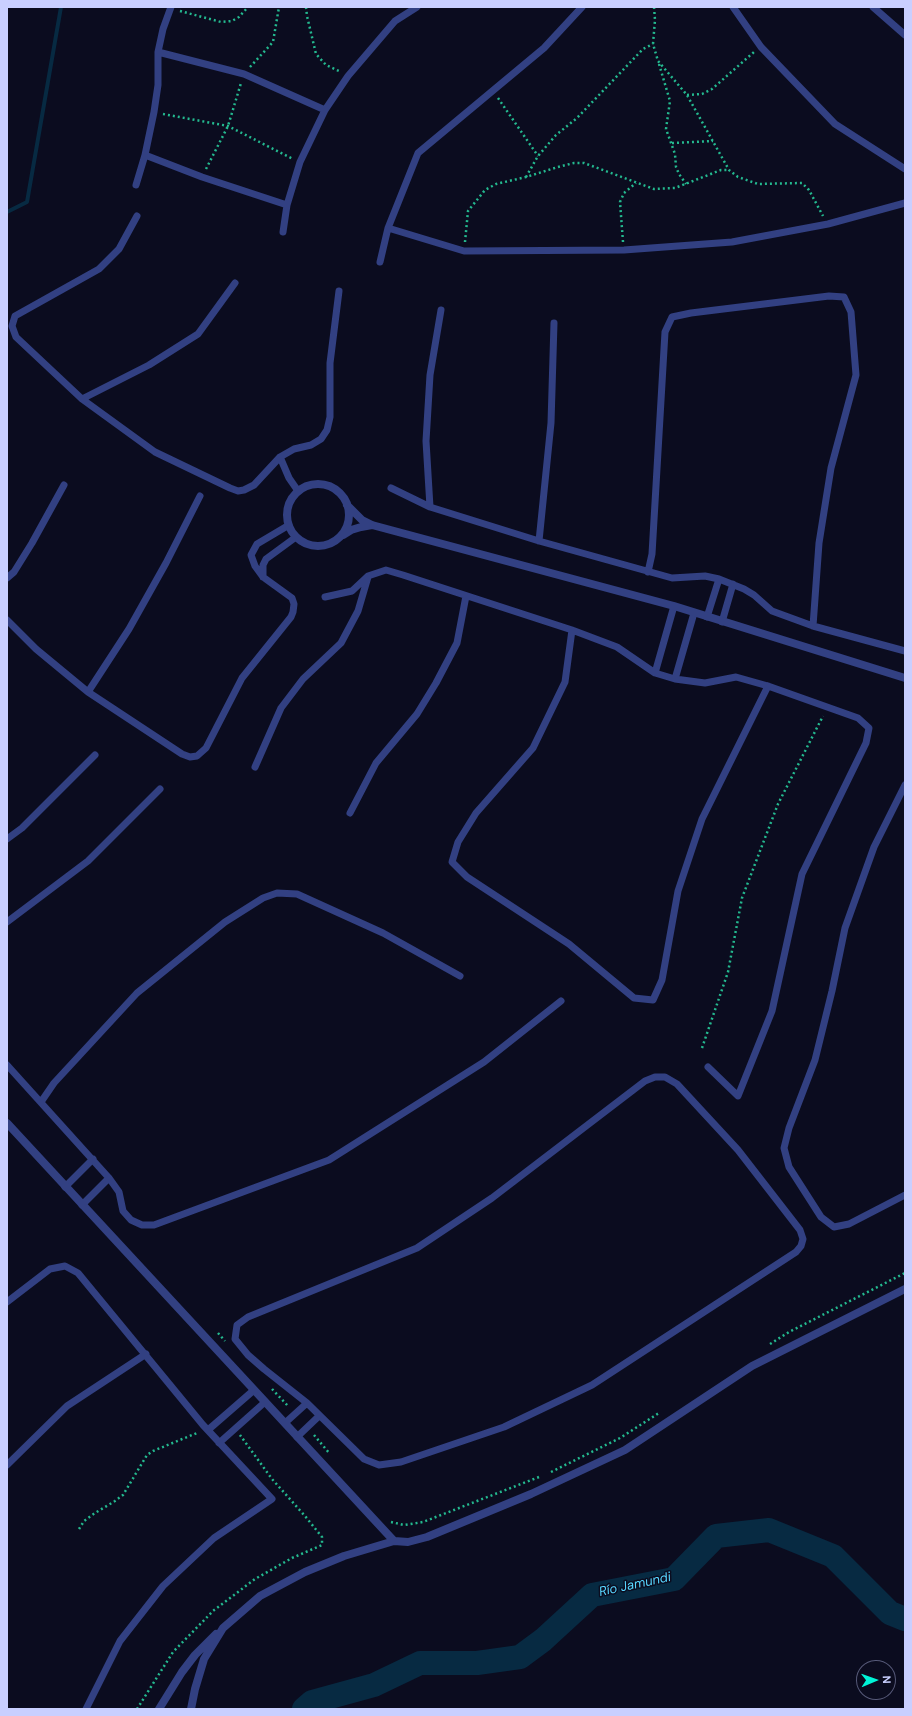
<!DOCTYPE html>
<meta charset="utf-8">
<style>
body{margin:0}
#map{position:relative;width:912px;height:1716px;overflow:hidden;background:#0b0c1f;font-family:"DM Sans",sans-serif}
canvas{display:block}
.frame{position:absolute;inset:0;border:8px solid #c9cfff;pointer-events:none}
.north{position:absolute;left:856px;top:1660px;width:40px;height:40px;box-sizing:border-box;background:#0b0c1f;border:1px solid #575a79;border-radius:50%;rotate:88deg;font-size:11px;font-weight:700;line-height:16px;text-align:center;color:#c9cfff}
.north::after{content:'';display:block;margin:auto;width:14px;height:18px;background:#00f4d7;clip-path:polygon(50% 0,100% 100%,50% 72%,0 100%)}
</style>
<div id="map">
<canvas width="912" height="1716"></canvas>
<div class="frame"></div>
<div class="north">N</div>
</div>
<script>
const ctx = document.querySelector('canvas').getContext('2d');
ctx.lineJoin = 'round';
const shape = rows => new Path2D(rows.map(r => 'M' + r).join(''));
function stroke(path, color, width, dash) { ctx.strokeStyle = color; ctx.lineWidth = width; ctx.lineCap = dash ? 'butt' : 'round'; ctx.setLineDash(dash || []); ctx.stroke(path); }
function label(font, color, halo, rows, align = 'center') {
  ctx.font = font + ' "DM Sans",sans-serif'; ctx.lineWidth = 3; ctx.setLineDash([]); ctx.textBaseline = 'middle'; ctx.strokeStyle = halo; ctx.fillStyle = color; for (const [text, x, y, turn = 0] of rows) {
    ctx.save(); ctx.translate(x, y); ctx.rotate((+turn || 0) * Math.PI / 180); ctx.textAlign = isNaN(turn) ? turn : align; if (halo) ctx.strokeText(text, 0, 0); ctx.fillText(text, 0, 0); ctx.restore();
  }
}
stroke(shape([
 [7,212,27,202,61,7]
]), '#072a42', 4);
stroke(shape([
 [304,1709,312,1702,374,1685,420,1663,477,1663,520,1657,543,1640,592,1595,674,1579,716,1536,769,1530,833,1556,890,1613,905,1619]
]), '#072a42', 24);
stroke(shape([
 [306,7,307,16,316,54,326,65,339,71],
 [654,7,655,20,653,44,658,61,687,95,729,170,738,177,758,184,802,183,809,190,823,216],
 [180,11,221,22,232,21,239,17,248,7],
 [659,64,670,101,666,129,675,154,676,167,679,174,686,184],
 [250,67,273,42,279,7],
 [687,95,702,94,712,89,754,52],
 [498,98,538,156],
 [163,114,228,126,293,159],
 [672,143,713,141],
 [206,169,228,126,241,83],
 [526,177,538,156,556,135,577,118,643,49,653,44],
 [465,242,468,211,485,190,496,184,526,177,558,167,574,163,584,163,654,189,675,188,721,170,729,170],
 [623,242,620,202,624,193,636,183],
 [702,1048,728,972,742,898,778,804,823,716],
 [218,1333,225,1341],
 [770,1344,789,1332,905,1273],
 [272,1389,289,1407],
 [314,1435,330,1454],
 [551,1472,620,1438,659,1413],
 [391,1522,404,1525,423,1522,539,1477],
 [79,1529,84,1521,95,1513,115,1501,123,1495,147,1455,153,1451,197,1433],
 [137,1709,173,1652,213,1611,255,1579,292,1558,322,1545,322,1537,305,1516,272,1479,240,1435]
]), '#24b98f', 2.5, [2, 3]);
stroke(shape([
 [733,7,761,47,835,124,905,169],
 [873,7,905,35],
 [158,52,244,74,325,110],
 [145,155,202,177,287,205],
 [136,185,145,155,154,112,158,85,158,52,163,29,171,7],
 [137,216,119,249,99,269,15,316,12,326,16,337,82,399,155,452,230,488,238,491,244,490,254,485,280,457,294,449,311,445,321,439,327,430,330,417,330,363,339,291],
 [388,228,464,251,624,250,732,242,828,224,905,203],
 [283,232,287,205,300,162,325,110,348,76,395,21,417,7],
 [380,262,388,228,418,153,544,48,582,7],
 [82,399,149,365,198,334,235,283],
 [280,457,289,478,298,491],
 [391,488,430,507,539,541,672,578,705,576,719,579,744,589,754,595,772,611,813,626,905,651],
 [430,507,426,441,430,375,441,310],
 [539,541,551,423,554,323],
 [648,572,652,554,665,332,672,317,691,313,829,296,844,297,851,312,856,375,831,468,819,543,813,626],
 [263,577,263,565,266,559,296,537],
 [7,578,14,572,32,543,64,485],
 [325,597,352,591,368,576,386,570,403,575,572,630,617,647,655,673,675,679,705,683,736,677,768,686,858,718,869,728,866,743,802,874,772,1011,738,1096,708,1067],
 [707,617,719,579],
 [7,620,36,649,88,692,182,754,190,757,197,756,206,748,242,678,291,617,293,612,294,604,292,598,263,577,255,566,251,555,257,544,289,525],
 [722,622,733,584],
 [572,630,565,682,533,748,476,813,458,842,452,862,467,877,569,944,634,998,653,1000,662,980,678,891,702,819,768,686],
 [655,673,674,606],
 [675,679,694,613],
 [88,692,129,629,166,563,200,496],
 [255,767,281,708,303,679,341,643,358,611,368,577],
 [905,785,874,847,845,928,832,991,815,1060,789,1128,784,1148,789,1167,821,1217,834,1227,849,1224,905,1195],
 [350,813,376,763,417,714,436,683,457,643,466,596],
 [7,839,22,828,95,755],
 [7,922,88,861,160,789],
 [7,1065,109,1178,119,1192,123,1211,131,1220,142,1225,154,1225,329,1160,484,1062,561,1001],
 [655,1077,665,1077,677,1084,738,1150,800,1230,803,1239,801,1246,796,1252,592,1385,504,1427,401,1462,379,1465,364,1459,307,1403,264,1369,248,1355,235,1339,237,1325,248,1317,417,1248,492,1198,645,1081,655,1077],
 [41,1102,54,1083,137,993,225,922,263,898,277,893,297,894,383,933,460,976],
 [65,1187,93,1159],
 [82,1205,109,1178],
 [7,1302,50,1269,65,1266,78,1273,203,1425,272,1499,214,1538,163,1586,120,1641,86,1709],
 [285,1423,307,1403],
 [208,1430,254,1390],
 [297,1437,319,1416],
 [219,1443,265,1402],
 [7,1465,67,1406,146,1354]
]), '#324082', 7);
stroke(shape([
 '287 515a31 31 0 1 1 62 0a31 31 0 1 1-62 0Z',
 [347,505,362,520,372,525,674,606,905,678],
 [343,535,351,530,361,527,372,525],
 [7,1123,394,1541],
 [159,1709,182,1672,195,1655,216,1634],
 [191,1709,195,1689,204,1659,223,1628,260,1596,305,1572,344,1556,394,1541,408,1542,427,1537,531,1494,625,1450,752,1366,905,1289]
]), '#324082', 8);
label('italic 13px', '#57d6ff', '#0b0c1f', [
 ["Río Jamundi",635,1585,-12]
]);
</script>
